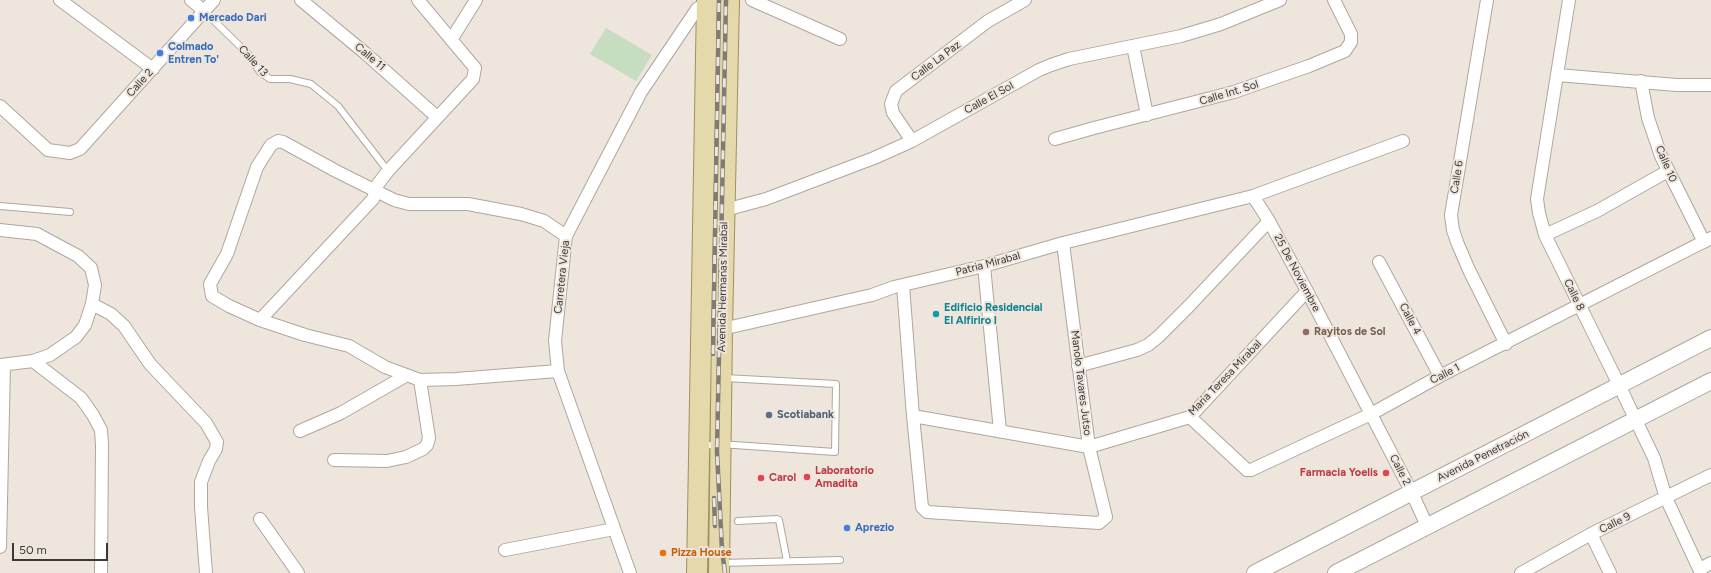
<!DOCTYPE html>
<meta charset="utf-8">
<style>
body{margin:0}
#map{position:relative;width:1711px;height:573px;overflow:hidden;background:#eee5dc;font-family:Figtree,sans-serif}
canvas{display:block}
.scale{position:absolute;left:12px;top:543px;width:96px;height:18px;box-sizing:border-box;border:2px solid #3c3835;border-top:0;padding-left:5px;font-size:12px;line-height:14px;white-space:nowrap;color:#3c3835;-webkit-text-stroke:3px #eee5dc;paint-order:stroke}
</style>
<div id="map">
<canvas width="1711" height="573"></canvas>
<div class="scale">50 m</div>
</div>
<script>
const ctx = document.querySelector('canvas').getContext('2d');
ctx.lineJoin = 'round';
function fillPath(path, color) { ctx.fillStyle = color; ctx.fill(path, 'evenodd'); }
const shape = rows => new Path2D(rows.map(r => 'M' + r).join(''));
function stroke(path, color, width, dash) { ctx.strokeStyle = color; ctx.lineWidth = width; ctx.lineCap = dash ? 'butt' : 'round'; ctx.setLineDash(dash || []); ctx.stroke(path); }
function label(font, color, halo, rows, align = 'center') {
  ctx.font = font + ' Figtree,sans-serif'; ctx.lineWidth = 4; ctx.setLineDash([]); ctx.textBaseline = 'middle'; ctx.strokeStyle = halo; ctx.fillStyle = color; for (const [text, x, y, turn = 0] of rows) {
    ctx.save(); ctx.translate(x, y); ctx.rotate((+turn || 0) * Math.PI / 180); ctx.textAlign = isNaN(turn) ? turn : align; if (halo) ctx.strokeText(text, 0, 0); ctx.fillText(text, 0, 0); ctx.restore();
  }
}
fillPath(shape([
 [606,28,652,55,636,81,590,54]
]), '#c6ddc0');
const service = shape([
 [204,11,249,55,260,72,270,79,290,79,311,84,338,106,388,171],
 [0,206,70,212],
 [702,446,720,444,835,452,836,384,725,378],
 [738,521,777,519,779,520,787,561],
 [722,563,840,560]
]);
const minor = shape([
 [60,0,153,69],
 [191,0,204,11],
 [301,0,365,53,437,117],
 [752,0,840,39],
 [1487,0,1451,215,1453,230,1457,242,1469,270,1506,344],
 [1569,0,1537,199,1539,213,1545,235,1619,385,1654,458,1666,498,1701,573],
 [451,40,476,0],
 [1133,46,1147,115],
 [1558,75,1676,85,1711,85],
 [1641,81,1648,118,1661,156,1704,242],
 [0,106,48,150,70,153,80,149,214,0],
 [1055,139,1094,128,1234,92,1309,66,1345,51,1351,42,1351,34,1334,0],
 [912,141,893,113,891,104,896,91,988,21,1025,0],
 [1253,196,1269,221,1307,291,1412,493,1427,526],
 [703,212,725,210,766,199,874,158,912,141,1039,70,1051,65,1069,59,1181,36,1221,24,1280,0],
 [0,230,37,234,78,256,91,268,95,285,92,304,85,325,76,337,50,355,33,361,0,365],
 [1545,235,1597,211,1668,171],
 [1379,262,1440,376],
 [984,266,1000,431],
 [903,285,913,416,922,507,927,512,1099,523,1106,517,1089,447,1063,243],
 [92,304,111,314,124,326,150,364,206,423,217,442,216,449,209,461,201,482,201,507,206,573],
 [260,320,373,199,378,184,388,171,473,79,475,68,418,0],
 [722,329,872,295,894,287,984,266,1063,243,1253,196,1403,141],
 [33,361,81,398,93,415,101,430,102,444,101,573],
 [1078,366,1137,350,1148,345,1158,337,1189,306,1269,221],
 [558,371,456,379,420,380,385,367,349,346,305,335,260,320,229,306,212,296,210,284,227,254,257,167,271,145,278,141,283,142,336,171,394,200,409,204,468,204,521,214,544,221,566,236],
 [913,416,1089,447,1190,417,1307,291],
 [1190,417,1247,470,1251,470,1371,414,1440,376,1711,238],
 [300,431,341,413,407,375],
 [334,460,387,461,406,457,423,449,427,445,429,438,420,380],
 [260,519,298,573],
 [1591,534,1610,573],
 [0,547,4,365],
 [505,550,614,529],
 [1700,569,1711,563],
 [630,573,558,371,555,341,566,236,641,92,697,9,707,2,724,0],
 [1521,573,1591,534,1711,475]
]);
const tertiary = shape([
 [1255,573,1711,338],
 [1336,573,1711,381]
]);
const primary = shape([
 [697,573,707,0],
 [719,573,722,329,729,0]
]);
stroke(service, '#afa69e', 8);
stroke(minor, '#afa69e', 14);
stroke(tertiary, '#afa69e', 18);
stroke(primary, '#9f905f', 22);
stroke(service, '#fff', 6);
stroke(minor, '#fff', 12);
stroke(tertiary, '#fff', 16);
stroke(primary, '#e5d9ac', 20);
const rail = shape([
 [713,354,719,0],
 [714,498,715,526],
 [725,573,722,550,717,452,726,0]
]);
stroke(rail, '#817b76', 4.5);
stroke(rail, '#eee5dc', 3, [9]);
for (const [x, y, r, color] of [
 [191,18,4,"#3f7fe0"],
 [160,53,4,"#3f7fe0"],
 [936,314,4,"#0f9aa8"],
 [1306,332,4,"#8d6e63"],
 [769,415,4,"#5c6f8a"],
 [1386,473,4,"#e0444e"],
 [807,477,4,"#e0444e"],
 [761,478,4,"#e0444e"],
 [847,528,4,"#3f7fe0"],
 [663,553,4,"#e8710a"]
]) { const dot = new Path2D(); dot.arc(x, y, r, 0, 2 * Math.PI); ctx.fillStyle = color; ctx.fill(dot); stroke(dot, '#eee5dc', 1.5); }
label('bold 11px', '#366cbe', '#eee5dc', [
 ["Mercado Dari",199,18],
 ["Colmado",168,47],
 ["Entren To'",168,60],
 ["Aprezio",855,528]
], 'left');
label('11px', '#3c3835', '#eee5dc', [
 ["Calle 11",370,57,40],
 ["Calle 13",253,61,48],
 ["Calle La Paz",936,61,-37],
 ["Calle 2",140,83,-48],
 ["Calle Int. Sol",1229,93,-17],
 ["Calle El Sol",989,98,-29],
 ["Calle 10",1666,164,67],
 ["Calle 6",1457,177,-81],
 ["Patria Mirabal",988,264,-15],
 ["25 De Noviembre",1297,273,62],
 ["Carretera Vieja",562,277,-84],
 ["Avenida Hermanas Mirabal",723,287,-89],
 ["Calle 8",1574,295,64],
 ["Calle 4",1410,319,62],
 ["Calle 1",1445,374,-27],
 ["Maria Teresa Mirabal",1225,378,-46],
 ["Manolo Tavares Jutso",1081,383,83],
 ["Avenida Penetración",1483,456,-27],
 ["Calle 2",1400,470,63],
 ["Calle 9",1615,523,-26]
]);
label('bold 11px', '#0d838f', '#eee5dc', [
 ["Edificio Residencial",944,308],
 ["El Alfiriro I",944,321]
], 'left');
label('bold 11px', '#785e54', '#eee5dc', [
 ["Rayitos de Sol",1314,332]
], 'left');
label('bold 11px', '#4e5e75', '#eee5dc', [
 ["Scotiabank",777,415]
], 'left');
label('bold 11px', '#be3a42', '#eee5dc', [
 ["Laboratorio",815,471],
 ["Amadita",815,484],
 ["Farmacia Yoelis",1378,473,"right"],
 ["Carol",769,478]
], 'left');
label('bold 11px', '#c56008', '#eee5dc', [
 ["Pizza House",671,553]
], 'left');
</script>
